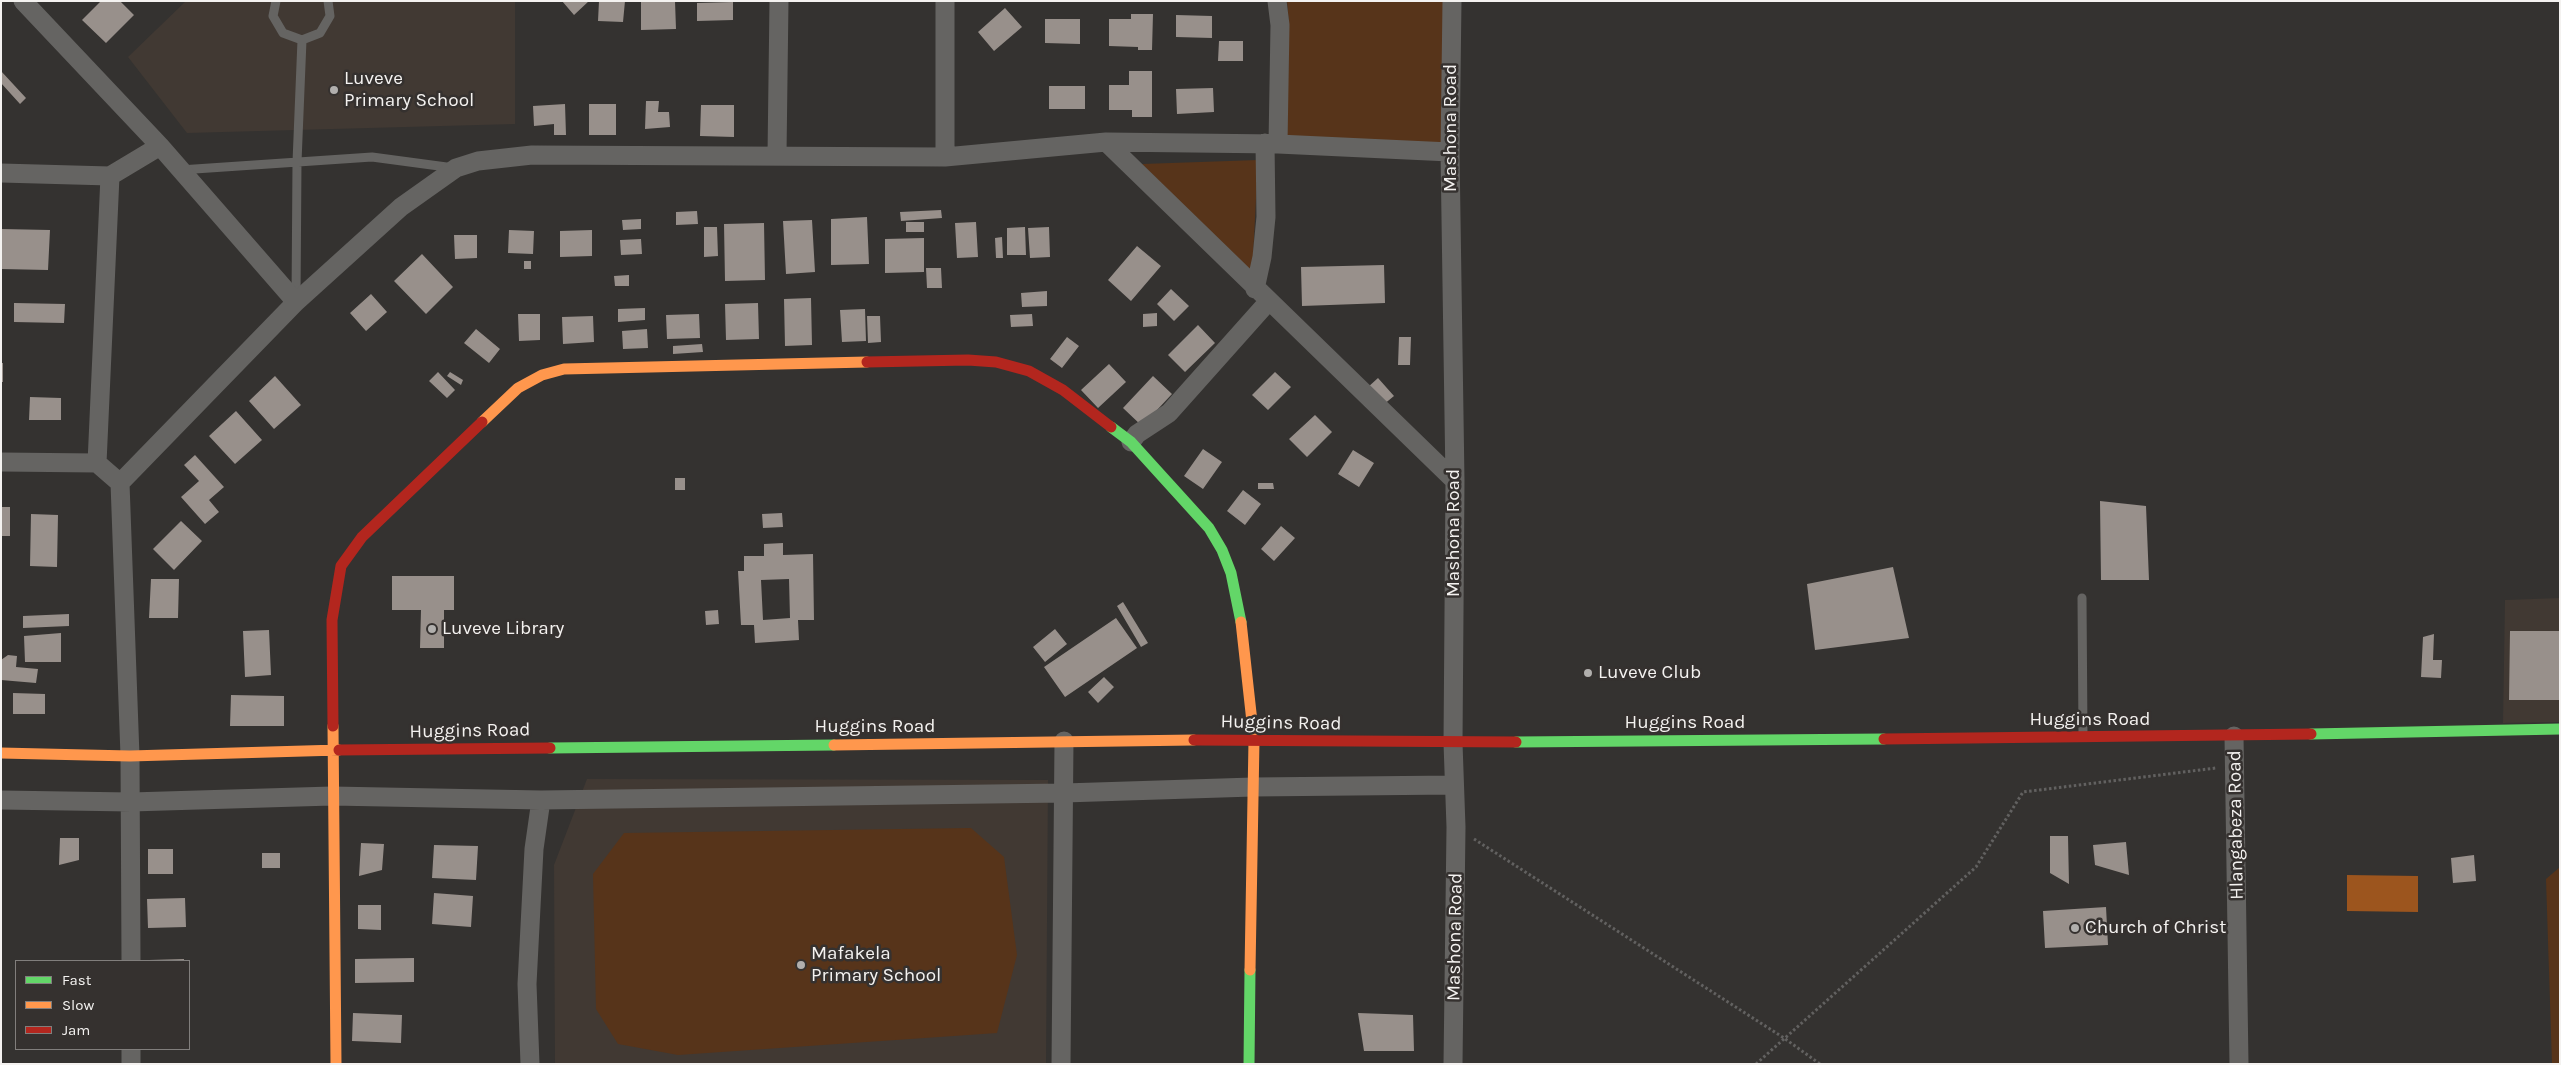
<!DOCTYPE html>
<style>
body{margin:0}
#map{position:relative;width:2561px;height:1065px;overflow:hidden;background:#343230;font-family:Karla,sans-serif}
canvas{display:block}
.frame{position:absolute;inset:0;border:2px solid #f4f2f0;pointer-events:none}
.legend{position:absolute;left:15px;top:960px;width:175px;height:90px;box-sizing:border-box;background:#35312f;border:1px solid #817e7c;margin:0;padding:6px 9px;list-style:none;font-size:15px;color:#f4f2f0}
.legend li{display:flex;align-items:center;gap:10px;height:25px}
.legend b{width:25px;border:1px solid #817e7c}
</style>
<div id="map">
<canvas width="2561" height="1065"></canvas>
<div class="frame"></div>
<ul class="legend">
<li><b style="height:6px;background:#63d668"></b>Fast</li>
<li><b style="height:6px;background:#ff974d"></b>Slow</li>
<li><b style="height:6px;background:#b3261e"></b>Jam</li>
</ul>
</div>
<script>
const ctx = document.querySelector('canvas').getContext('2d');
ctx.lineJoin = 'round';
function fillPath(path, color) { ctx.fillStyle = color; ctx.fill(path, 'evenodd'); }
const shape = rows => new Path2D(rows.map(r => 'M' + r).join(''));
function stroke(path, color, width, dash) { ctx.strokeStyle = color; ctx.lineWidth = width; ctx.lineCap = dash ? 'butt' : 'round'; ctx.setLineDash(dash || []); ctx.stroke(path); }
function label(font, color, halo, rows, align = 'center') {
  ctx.font = font + ' Karla,sans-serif'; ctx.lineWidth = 5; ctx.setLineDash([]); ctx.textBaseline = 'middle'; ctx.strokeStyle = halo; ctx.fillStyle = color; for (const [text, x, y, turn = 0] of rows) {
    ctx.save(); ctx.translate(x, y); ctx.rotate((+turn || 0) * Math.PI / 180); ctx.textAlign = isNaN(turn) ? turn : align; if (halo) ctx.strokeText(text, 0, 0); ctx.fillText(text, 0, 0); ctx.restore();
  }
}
fillPath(shape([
 [186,1,515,1,515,124,187,133,128,57],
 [2560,598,2560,722,2503,723,2505,600],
 [587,779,1048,780,1046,1064,555,1064,554,865]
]), '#413933');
fillPath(shape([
 [1287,1,1444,1,1444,144,1287,138,1289,24],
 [1258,160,1252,276,1142,164],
 [971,828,1004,857,1017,955,997,1033,678,1055,618,1044,596,1009,593,874,624,833],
 [2560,867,2560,1064,2552,1064,2546,879]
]), '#57341a');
fillPath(shape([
 [2347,875,2418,876,2418,912,2347,911]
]), '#9c551e');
fillPath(shape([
 [101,1,120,1,134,15,106,43,82,20],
 [562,1,589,1,574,15],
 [599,1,625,1,623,22,598,21],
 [641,1,675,1,676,29,641,30],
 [733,2,733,20,697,21,697,3],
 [1005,8,1022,27,994,51,978,32],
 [1131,14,1153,14,1152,50,1138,50,1138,47,1109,46,1109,19,1131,19],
 [1176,15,1212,16,1212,38,1176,37],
 [1045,19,1080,19,1080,44,1045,43],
 [1219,41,1243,41,1243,61,1218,61],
 [1,71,26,98,20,104,1,83],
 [1129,71,1152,71,1152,117,1132,117,1132,110,1109,110,1109,85,1129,85],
 [1049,86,1085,86,1085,109,1049,109],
 [1213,88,1214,112,1177,114,1176,89],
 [646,101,659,101,658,112,669,112,670,127,645,129],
 [565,104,566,135,554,135,554,124,534,126,533,106],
 [589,104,616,104,616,135,589,135],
 [701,105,734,105,734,137,700,136],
 [941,210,942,218,901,221,900,212],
 [697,211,698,224,676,225,676,212],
 [867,217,869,264,831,265,831,219],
 [641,219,641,229,623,230,622,220],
 [812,220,815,272,786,274,783,221],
 [906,222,924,222,924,232,906,232],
 [976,222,978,257,957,258,955,223],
 [764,223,765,280,725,281,724,224],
 [704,227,717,227,718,256,704,257],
 [1025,227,1026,255,1007,255,1007,228],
 [1049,227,1050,257,1030,258,1028,228],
 [1,229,50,230,48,270,1,269],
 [509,230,534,231,533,254,508,253],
 [592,230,592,256,560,257,560,231],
 [454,235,477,235,477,258,455,259],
 [1002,237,1003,258,996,258,995,238],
 [924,238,924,272,885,273,885,239],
 [641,239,642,254,621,255,620,240],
 [1137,246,1161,266,1131,301,1108,280],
 [422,254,453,287,426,314,394,281],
 [524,261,531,261,531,269,524,269],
 [1384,265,1385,303,1302,306,1301,267],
 [926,268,941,268,942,288,927,288],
 [629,275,629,286,615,286,614,276],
 [1171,289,1189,306,1174,321,1157,304],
 [1047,291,1047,306,1022,307,1021,293],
 [371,294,387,312,366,331,350,313],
 [811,298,812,345,785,346,784,299],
 [14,303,65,304,64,323,14,322],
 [758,303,759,339,726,340,725,304],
 [645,308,645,320,618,322,618,309],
 [865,309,866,341,842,342,840,310],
 [1157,313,1157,326,1143,327,1143,314],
 [518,314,540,314,540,340,519,341],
 [699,314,700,338,667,339,666,315],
 [1032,314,1033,326,1011,327,1010,315],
 [593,316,594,342,563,344,562,317],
 [867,316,880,316,881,342,868,343],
 [1198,325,1215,343,1185,372,1168,355],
 [476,329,500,349,489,363,464,343],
 [647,329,648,348,623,349,622,331],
 [1067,337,1079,346,1062,368,1050,359],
 [1399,337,1411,337,1410,365,1398,365],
 [702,344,703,352,673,354,673,346],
 [1,363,3,363,3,382,1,382],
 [1109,364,1126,382,1098,408,1081,390],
 [438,372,455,390,447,398,429,381],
 [450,372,463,380,461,385,447,376],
 [1275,372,1291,387,1268,410,1252,395],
 [275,376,301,405,274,429,249,401],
 [1153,376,1172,394,1142,426,1123,408],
 [1378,378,1394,396,1383,405,1367,388],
 [30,397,61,398,61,420,29,420],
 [236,411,262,440,235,464,209,436],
 [1315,415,1332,432,1307,457,1289,439],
 [1203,449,1222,462,1203,489,1184,476],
 [1353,450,1374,463,1359,487,1338,474],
 [195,455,224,487,209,500,219,512,205,524,181,497,199,481,184,465],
 [675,478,685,478,685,490,675,490],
 [1258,483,1273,483,1274,489,1258,489],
 [1243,490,1261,504,1245,525,1227,511],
 [2100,501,2146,506,2149,580,2101,580],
 [1,507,10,507,10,536,1,536],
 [782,513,783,527,763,528,762,514],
 [31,514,58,515,57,567,30,566],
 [181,521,202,541,174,570,153,549],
 [1281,526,1295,538,1274,561,1261,549],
 [783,543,783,555,813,554,814,620,798,620,799,640,755,643,754,625,741,625,738,571,744,571,744,556,764,556,764,544],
 [789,579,790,618,763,620,761,580],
 [1893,567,1909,638,1815,650,1807,584],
 [392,576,454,576,454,610,444,610,444,648,420,648,421,610,392,610],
 [151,579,179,579,178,618,149,618],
 [1123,602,1148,643,1141,647,1117,606],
 [718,610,719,624,706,625,705,611],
 [69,614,69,626,23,628,23,616],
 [1116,618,1137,648,1065,697,1044,667],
 [1055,629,1067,644,1045,662,1033,647],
 [269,630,271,675,245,677,243,631],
 [2510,631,2560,631,2560,700,2509,700],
 [61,633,61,662,25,662,24,636],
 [2434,634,2433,660,2442,660,2441,678,2421,677,2423,637],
 [8,655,17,656,16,667,38,669,36,683,1,680,1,660],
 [1104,677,1114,687,1098,703,1088,692],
 [13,693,45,694,45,714,13,714],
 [231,695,284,696,284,726,230,726],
 [2050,836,2068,836,2069,884,2050,873],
 [60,838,79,838,79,860,59,865],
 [2126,842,2129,875,2095,865,2093,845],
 [361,843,384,844,382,870,359,876],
 [434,845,478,846,476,880,432,878],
 [148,849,173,849,173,874,148,874],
 [262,853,280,853,280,868,262,868],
 [2474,855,2476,881,2453,883,2451,858],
 [434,893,473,896,471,927,432,924],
 [185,898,186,927,148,928,147,899],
 [358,905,381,905,381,930,358,929],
 [2106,907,2108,945,2045,948,2043,911],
 [414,958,414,982,355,983,355,959],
 [184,959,184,961,150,961,149,960],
 [353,1013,402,1015,401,1043,352,1041],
 [1358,1013,1413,1015,1414,1051,1364,1051]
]), '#98908b');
stroke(shape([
 [1474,839,1784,1038,1820,1064],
 [1756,1064,1976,867,2023,792,2216,768]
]), '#626160', 3, [2.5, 2.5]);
stroke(shape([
 [276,1,273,16,283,33,302,40,320,33,330,16,328,1],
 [180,170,372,157,454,168],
 [296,299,297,162,302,40],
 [2082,598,2083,735]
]), '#656462', 9);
stroke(shape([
 [23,1,160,146,296,302],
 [945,1,945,157],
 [1277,1,1280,25,1278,144],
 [1452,1,1450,152,1455,481,1453,743,1456,827,1453,1064],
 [1106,142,1455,481],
 [777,155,779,1],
 [1,173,110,176,160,146],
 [1255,289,1262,257,1266,217,1265,143],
 [1131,442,1137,434,1169,413,1268,302],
 [1,462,97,463,120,483],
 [97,463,110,176],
 [2234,736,2239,1064],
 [1,800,131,802,332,796,541,800,1064,793,1253,787,1454,785],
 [131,961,130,756,120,483,296,302,401,207,456,168,478,161,532,155,945,157,1106,142,1278,144,1450,152],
 [131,1049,131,1064],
 [530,1064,527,984,534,849,541,800],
 [1061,1064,1064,741]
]), '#656462', 19);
stroke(shape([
 [1111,427,1131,442,1209,528,1222,550,1231,573,1241,622],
 [2311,734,2560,729],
 [1516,742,1884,739],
 [550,748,834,745],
 [1249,1064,1250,970]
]), '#63d668', 11);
stroke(shape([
 [482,422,518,388,542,375,564,369,867,362],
 [1241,622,1254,740,1250,970],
 [333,726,336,1064],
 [834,745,1194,740],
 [1,753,130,756,339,750]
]), '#ff974d', 11);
stroke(shape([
 [867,362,968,360,996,362,1029,371,1063,390,1111,427],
 [333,726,332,620,341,566,362,537,482,422],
 [1884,739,2311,734],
 [1194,740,1516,742],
 [339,750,550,748]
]), '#b3261e', 11);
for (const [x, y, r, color] of [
 [334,90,5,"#b1afad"],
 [432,629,5,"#b1afad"],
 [1588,673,5,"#b1afad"],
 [2075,928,5,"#b1afad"],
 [801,965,5,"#b1afad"]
]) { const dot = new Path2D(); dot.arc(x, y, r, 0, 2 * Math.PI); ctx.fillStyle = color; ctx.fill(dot); stroke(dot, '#35312f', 2); }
label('19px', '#f4f2f0', '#35312f', [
 ["Luveve",344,79],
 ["Primary School",344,101],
 ["Luveve Library",442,629],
 ["Luveve Club",1598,673],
 ["Church of Christ",2085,928],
 ["Mafakela",811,954],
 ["Primary School",811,976]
], 'left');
label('19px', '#f4f2f0', '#35312f', [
 ["Mashona Road",1451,128,-90],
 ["Mashona Road",1454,533,-90],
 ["Huggins Road",2090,720],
 ["Huggins Road",1281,723,1],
 ["Huggins Road",1685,723],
 ["Huggins Road",875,727],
 ["Huggins Road",470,731,-1],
 ["Hlangabeza Road",2236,825,-91],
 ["Mashona Road",1455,937,-89]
]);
</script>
